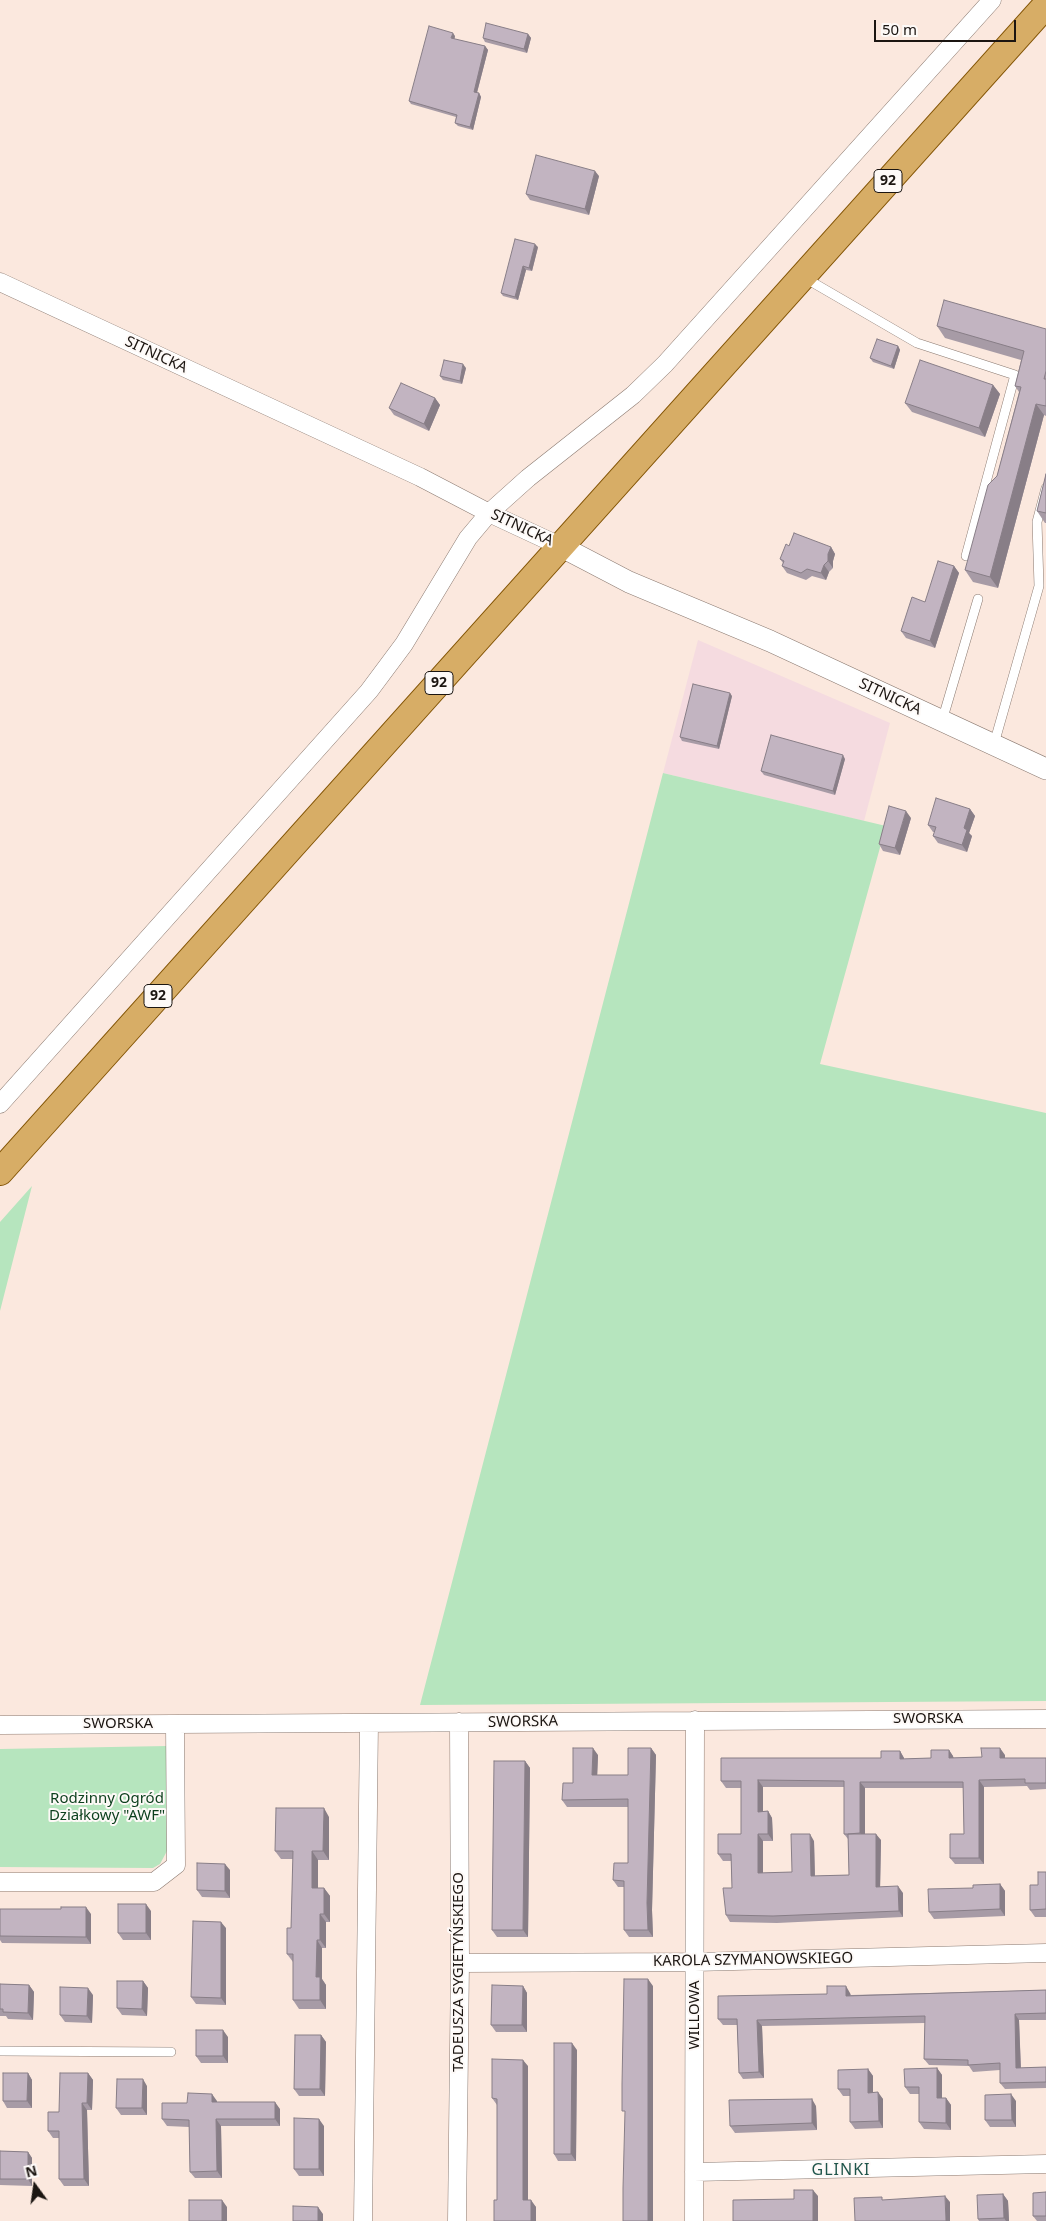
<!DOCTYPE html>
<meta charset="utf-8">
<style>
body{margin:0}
#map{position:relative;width:1046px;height:2221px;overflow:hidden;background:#fbe8de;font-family:"Noto Sans",sans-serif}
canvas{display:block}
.north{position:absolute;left:10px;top:2161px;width:50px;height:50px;-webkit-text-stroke:4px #fdf9f7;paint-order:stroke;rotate:346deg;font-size:14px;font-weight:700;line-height:20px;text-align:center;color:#1b1511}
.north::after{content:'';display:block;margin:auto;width:18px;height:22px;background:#1b1511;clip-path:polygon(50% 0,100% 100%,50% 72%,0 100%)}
.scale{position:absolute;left:874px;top:20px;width:142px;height:22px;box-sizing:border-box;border:2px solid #1b1511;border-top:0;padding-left:6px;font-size:15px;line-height:18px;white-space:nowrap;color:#1b1511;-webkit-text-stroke:4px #fdf9f7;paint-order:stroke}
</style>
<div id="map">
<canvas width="1046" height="2221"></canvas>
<div class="north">N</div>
<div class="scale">50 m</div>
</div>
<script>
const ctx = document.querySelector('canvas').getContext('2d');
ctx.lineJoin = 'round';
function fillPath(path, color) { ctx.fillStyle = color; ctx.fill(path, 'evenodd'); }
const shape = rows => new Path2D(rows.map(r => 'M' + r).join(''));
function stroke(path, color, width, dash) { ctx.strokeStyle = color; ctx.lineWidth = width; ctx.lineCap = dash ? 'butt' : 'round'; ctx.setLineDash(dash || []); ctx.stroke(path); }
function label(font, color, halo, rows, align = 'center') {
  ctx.font = font + ' "Noto Sans",sans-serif'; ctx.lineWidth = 4; ctx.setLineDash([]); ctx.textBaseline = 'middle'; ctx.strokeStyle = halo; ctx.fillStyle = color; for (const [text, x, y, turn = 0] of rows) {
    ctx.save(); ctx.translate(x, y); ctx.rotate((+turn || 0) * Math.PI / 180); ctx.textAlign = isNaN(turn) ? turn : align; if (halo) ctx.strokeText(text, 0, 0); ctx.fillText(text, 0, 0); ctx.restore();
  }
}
fillPath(shape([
 [698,640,890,723,864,821,663,773]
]), '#f5dbe0');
fillPath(shape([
 [663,773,886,826,820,1064,1046,1113,1046,1701,420,1705],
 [32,1186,0,1311,0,1222],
 [167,1746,167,1851,160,1864,153,1868,0,1867,0,1749]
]), '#b6e5be');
const service = shape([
 [805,278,917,343,1015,375,966,556],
 [942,721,978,599],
 [994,744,1039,586,1037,522,1046,488],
 [0,2051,171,2052]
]);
const minor = shape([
 [0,282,420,477,489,513,562,547],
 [0,1104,369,691,404,644,468,538,489,513,528,478,633,395,665,364,992,0],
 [0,1725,1046,1719],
 [0,1882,154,1882,176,1865,175,1724],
 [460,1963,695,1962,1046,1953],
 [694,2172,1046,2164],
 [363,2221,369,1723],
 [457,2221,460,1963,459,1722],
 [694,2221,695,1720]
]);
const tertiary = shape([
 [562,547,629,582,770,641,1046,769]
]);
const primary = shape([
 [0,1172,1046,5]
]);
stroke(service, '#8b7a71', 10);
stroke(minor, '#8b7a71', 19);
stroke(tertiary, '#8b7a71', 22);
stroke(primary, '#845506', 28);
stroke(service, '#fff', 9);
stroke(minor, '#fff', 18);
stroke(tertiary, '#fff', 21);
stroke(primary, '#d7ad66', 26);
fillPath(shape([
 [528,34,531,38,527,53,485,42,483,38],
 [455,36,454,39,485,46,488,50,477,93,479,93,481,97,473,130,458,126,455,123,456,117,411,104,409,101],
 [599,176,589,215,530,200,526,194],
 [538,247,532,271,526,270,518,300,503,296,501,293],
 [937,326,1046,329,1046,416,1044,415,998,588,973,582,965,570,997,476,1019,392,1015,386,1021,360,945,338],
 [898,346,900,350,894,369,873,362,870,358],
 [466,368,462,384,443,380,440,376],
 [993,385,1000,394,985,437,912,412,905,403],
 [435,398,440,405,429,431,394,415,389,408],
 [1046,474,1046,523,1045,523,1037,511],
 [789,546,831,547,835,554,833,561,833,568,829,572,826,580,812,576,806,580,787,573,782,566,783,563,780,559],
 [954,566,959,573,935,648,906,638,901,631],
 [732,696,719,749,682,741,680,737],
 [845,759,835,795,764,775,761,771],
 [970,809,975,816,969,833,972,836,967,852,938,843,933,836,935,832,933,832,928,825],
 [911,818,900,855,883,851,879,844],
 [651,1748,656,1755,652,1910,653,1937,629,1937,624,1930,624,1887,618,1887,613,1880,628,1863,628,1807,567,1807,562,1800,573,1783,598,1755,597,1775,628,1775],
 [949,1750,954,1758,982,1757,1005,1755,1005,1758,1046,1758,1046,1789,1030,1790,1027,1786,984,1787,984,1864,955,1864,950,1858,964,1834,963,1788,865,1788,865,1834,881,1840,880,1887,903,1893,903,1917,777,1923,730,1922,726,1915,732,1888,731,1861,723,1861,718,1854,741,1834,741,1788,726,1788,721,1781,881,1758,900,1751,904,1758,904,1759,931,1758],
 [763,1787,844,1787,844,1834,848,1839,849,1875,815,1876,814,1841,792,1872,763,1873,763,1841,773,1841,772,1818,768,1811,763,1811],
 [525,1761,530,1768,528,1937,497,1937,492,1930],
 [329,1817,329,1860,318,1860,318,1888,324,1888,330,1896,330,1922,326,1922,326,1948,322,1948,322,1979,326,1985,326,2009,299,2009,293,2000,293,1962,287,1954,291,1928,293,1859,281,1859,275,1851],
 [230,1870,230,1898,202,1897,197,1890],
 [1046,1872,1046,1917,1035,1917,1030,1910,1038,1885],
 [1000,1884,1005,1891,1005,1916,934,1919,929,1912,973,1888],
 [0,1909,91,1914,91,1944,2,1943,0,1940],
 [151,1911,151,1940,123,1940,118,1933],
 [226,1928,226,2005,196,2004,191,1997],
 [143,1981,148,1988,147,2016,122,2015,117,2008],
 [0,1984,29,1985,34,1992,33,2020,8,2019,6,2016,0,2016],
 [523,1986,527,1993,527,2032,496,2032,491,2025],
 [1046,1990,1046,2020,1019,2020,1021,2068,1046,2067,1046,2088,1005,2089,1000,2083,1000,2070,973,2072,969,2066,929,2065,924,2059,925,2023,762,2026,764,2078,743,2079,739,2073,737,2025,723,2025,718,2019,827,1994,850,1993,851,1995],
 [93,1995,92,2023,65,2022,60,2015],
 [321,2035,326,2042,325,2096,299,2096,294,2089],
 [228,2037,228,2063,201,2063,196,2056],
 [577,2050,576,2161,558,2161,554,2154],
 [528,2066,528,2200,536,2207,536,2221,494,2221,497,2200,497,2105,492,2098],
 [937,2068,942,2075,942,2098,946,2098,951,2105,951,2130,924,2129,919,2122,919,2094,910,2094,905,2087],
 [868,2069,873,2076,873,2092,883,2099,883,2128,855,2129,850,2122,850,2096,843,2096,838,2089],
 [28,2073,32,2080,32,2108,7,2108,3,2101],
 [88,2073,93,2080,92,2110,87,2110,89,2186,64,2186,59,2179,59,2138,53,2138,48,2131,59,2112],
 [147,2086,147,2115,121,2115,116,2108],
 [217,2101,217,2102,280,2109,280,2126,221,2126,222,2178,195,2178,190,2172,189,2127,167,2126,162,2119,187,2103],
 [1016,2101,1016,2127,990,2127,985,2120],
 [816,2106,817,2130,735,2133,730,2126],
 [324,2126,324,2176,299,2176,294,2169],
 [0,2151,28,2152,32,2158,32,2186,0,2185],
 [1046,2192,1046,2221,1037,2221,1033,2216],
 [1003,2194,1008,2201,1009,2221,979,2221,978,2219]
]), '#a79ba6');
fillPath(shape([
 [453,33,455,36,454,42,451,38],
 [528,34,531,38,527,53,524,49],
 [485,46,488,50,476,96,474,92],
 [479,93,481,97,473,130,470,127],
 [595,171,599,176,589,215,585,209],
 [535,244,538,247,532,271,529,268],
 [523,266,526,270,518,300,515,297],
 [898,346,900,350,894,369,891,366],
 [463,364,466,368,462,384,460,381],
 [993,385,1000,394,985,437,979,428],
 [435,398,440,405,429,431,424,424],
 [1036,404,1044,415,998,588,990,577],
 [831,547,835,554,833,561,833,568,828,561,828,554],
 [824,565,829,572,826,580,821,573],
 [954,566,959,573,935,648,930,641],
 [730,693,732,696,719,749,717,746],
 [843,755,845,759,835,795,833,791],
 [970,809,975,816,969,833,972,836,967,852,962,845,964,828],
 [906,811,911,818,900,855,895,848],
 [593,1748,598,1755,597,1782,592,1775],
 [651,1748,656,1755,652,1910,653,1937,648,1930,647,1903],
 [1000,1748,1005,1755,1005,1764,1000,1758],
 [949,1750,953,1756,954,1764,949,1758],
 [900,1751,904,1758,904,1766,900,1759],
 [525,1761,530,1768,528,1937,523,1930],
 [758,1780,763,1787,763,1818,758,1812],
 [979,1780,984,1787,984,1864,979,1858],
 [860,1782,865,1788,865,1840,860,1833],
 [324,1808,329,1817,329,1860,323,1851],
 [768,1811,772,1818,773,1841,768,1834],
 [758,1834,763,1841,763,1880,758,1873],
 [810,1834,814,1841,815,1882,811,1876],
 [876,1834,881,1840,880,1893,876,1887],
 [312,1851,318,1860,318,1896,312,1888],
 [225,1864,230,1870,230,1898,225,1891],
 [1000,1884,1005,1891,1005,1916,1000,1909],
 [898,1886,903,1893,903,1917,899,1911],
 [324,1888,330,1896,330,1922,324,1914],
 [146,1904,151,1911,151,1940,146,1933],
 [86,1907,91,1914,91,1944,86,1937],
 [320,1914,326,1922,326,1948,320,1940],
 [221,1922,226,1928,226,2005,221,1998],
 [317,1940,322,1948,322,1979,326,1985,326,2009,320,2000,316,1977],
 [648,1979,653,1986,653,2221,648,2221],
 [143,1981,148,1988,147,2016,142,2009],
 [29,1985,34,1992,33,2020,28,2013],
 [523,1986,527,1993,527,2032,522,2025],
 [846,1986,850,1993,851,2002,846,1996],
 [88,1988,93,1995,92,2023,87,2016],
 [1015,2014,1019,2020,1021,2074,1016,2068],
 [757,2020,762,2026,764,2078,759,2072],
 [223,2030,228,2037,228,2063,223,2056],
 [321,2035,326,2042,325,2096,320,2089],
 [572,2043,577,2050,576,2161,571,2154],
 [523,2060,528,2066,528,2207,523,2200],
 [937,2068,942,2075,942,2105,937,2098],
 [868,2069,873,2076,873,2100,868,2093],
 [28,2073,32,2080,32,2108,27,2101],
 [88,2073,93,2080,92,2110,87,2103],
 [143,2079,147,2086,147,2115,142,2108],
 [878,2092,883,2099,883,2128,879,2121],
 [212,2094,217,2101,217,2109,212,2102],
 [1011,2094,1016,2101,1016,2127,1012,2120],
 [946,2098,951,2105,951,2130,946,2123],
 [812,2099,816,2106,817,2130,812,2123],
 [275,2102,280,2109,280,2126,275,2119],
 [82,2103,87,2110,89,2186,84,2179],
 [216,2119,221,2126,222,2178,217,2171],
 [319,2119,324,2126,324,2176,319,2169],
 [28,2152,32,2158,32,2186,28,2179],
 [813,2190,818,2196,818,2221,813,2221],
 [1003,2194,1008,2201,1009,2221,1006,2221,1004,2218],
 [945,2196,950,2202,950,2221,946,2221],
 [222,2200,227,2207,227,2221,222,2221],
 [531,2200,536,2207,536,2221,531,2221],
 [318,2207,323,2214,323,2221,318,2221]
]), '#887e87');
const building = shape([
 [486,23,528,34,524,49,483,38,486,23],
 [429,26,453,33,451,38,485,46,474,92,479,93,470,127,455,123,457,115,409,101,429,26],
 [536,155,595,171,585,209,526,194,536,155],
 [515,239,535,244,529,268,523,266,515,297,501,293,515,239],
 [944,300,1046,329,1046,371,1044,379,1046,379,1046,406,1036,404,990,577,965,570,988,485,997,476,1021,387,1015,386,1024,351,937,326,944,300],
 [877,339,898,346,891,366,870,358,877,339],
 [444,360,463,364,460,381,440,376,444,360],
 [920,360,993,385,979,428,905,403,920,360],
 [401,383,435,398,424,424,389,408,401,383],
 [1046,474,1046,513,1037,511,1046,474],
 [794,533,831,547,828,554,828,561,824,565,821,573,807,569,801,573,782,566,784,561,780,559,786,544,789,546,794,533],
 [938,561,954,566,930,641,901,631,912,597,925,602,938,561],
 [693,684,730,693,717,746,680,737,693,684],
 [771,735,843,755,833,791,761,771,771,735],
 [936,798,970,809,964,828,967,830,962,845,933,836,936,827,928,825,936,798],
 [889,806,906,811,895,848,879,844,889,806],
 [573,1748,593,1748,592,1775,628,1775,628,1748,651,1748,647,1903,648,1930,624,1930,624,1881,613,1880,614,1863,628,1863,628,1799,562,1800,563,1783,573,1783,573,1748],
 [981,1748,1000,1748,1000,1758,1046,1758,1046,1783,1025,1783,1025,1779,979,1780,979,1858,950,1858,950,1834,964,1834,963,1782,860,1782,860,1833,848,1834,876,1834,876,1887,898,1886,899,1911,773,1916,726,1915,723,1888,732,1888,731,1854,718,1854,718,1834,741,1834,741,1781,721,1781,721,1758,881,1758,881,1751,900,1751,900,1759,931,1758,931,1750,949,1750,949,1758,982,1757,981,1748],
 [758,1780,844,1781,844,1834,848,1834,849,1875,811,1876,810,1834,791,1834,792,1872,758,1873,758,1834,768,1834,768,1811,758,1812,758,1780],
 [494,1761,525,1761,523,1930,492,1930,494,1761],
 [276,1808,324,1808,323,1851,312,1851,312,1888,324,1888,324,1914,320,1914,320,1940,317,1940,316,1977,320,1977,320,2000,293,2000,293,1954,287,1954,287,1928,291,1928,293,1851,275,1851,276,1808],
 [197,1863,225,1864,225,1891,197,1890,197,1863],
 [1038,1872,1046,1872,1046,1909,1030,1910,1030,1885,1038,1885,1038,1872],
 [1000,1884,1000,1909,929,1912,928,1889,973,1888,973,1885,1000,1884],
 [118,1904,146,1904,146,1933,118,1933,118,1904],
 [61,1907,86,1907,86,1937,0,1936,0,1909,61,1909,61,1907],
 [193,1921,221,1922,221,1998,191,1997,193,1921],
 [624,1979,648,1979,648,2221,623,2221,623,2188,625,2111,622,2111,622,2084,624,1979],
 [117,1981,143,1981,142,2009,117,2008,117,1981],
 [0,1984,29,1985,28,2013,3,2012,3,2009,0,2009,0,1984],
 [492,1985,523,1986,522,2025,491,2025,492,1985],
 [827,1986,846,1986,846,1996,1046,1990,1046,2013,1015,2014,1016,2068,1046,2067,1046,2082,1000,2083,1000,2063,968,2065,968,2060,924,2059,925,2016,757,2020,759,2072,739,2073,737,2019,718,2019,718,1996,827,1994,827,1986],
 [60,1987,88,1988,87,2016,60,2015,60,1987],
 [196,2030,223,2030,223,2056,196,2056,196,2030],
 [295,2035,321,2035,320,2089,294,2089,295,2035],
 [554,2043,572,2043,571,2154,554,2154,554,2043],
 [492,2059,523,2060,523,2200,531,2200,531,2221,494,2221,494,2200,497,2200,497,2099,492,2098,492,2059],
 [937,2068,937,2098,946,2098,946,2123,919,2122,919,2087,905,2087,904,2069,937,2068],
 [868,2069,868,2093,878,2092,879,2121,850,2122,850,2089,838,2089,838,2070,868,2069],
 [3,2073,28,2073,27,2101,3,2101,3,2073],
 [60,2073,88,2073,87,2103,82,2103,84,2179,59,2179,59,2131,48,2131,48,2112,59,2112,60,2073],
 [117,2079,143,2079,142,2108,116,2108,117,2079],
 [188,2093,212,2094,212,2102,275,2102,275,2119,216,2119,217,2171,190,2172,189,2120,162,2119,162,2103,187,2103,188,2093],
 [1011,2094,1012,2120,985,2120,985,2095,1011,2094],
 [812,2099,812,2123,730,2126,729,2100,812,2099],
 [294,2118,319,2119,319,2169,294,2169,294,2118],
 [0,2151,28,2152,28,2179,0,2179,0,2151],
 [794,2190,813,2190,813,2221,733,2221,733,2200,794,2199,794,2190],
 [1046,2192,1046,2216,1033,2216,1033,2193,1046,2192],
 [1003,2194,1004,2218,978,2219,977,2195,1003,2194],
 [945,2196,946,2221,855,2221,854,2198,882,2197,882,2200,945,2196],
 [189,2200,222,2200,222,2221,189,2221,189,2200],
 [293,2206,318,2207,318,2221,293,2221,293,2206]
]);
fillPath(building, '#c2b4c1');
stroke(building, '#887e87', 1);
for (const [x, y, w] of [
 [888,181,28],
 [439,683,28],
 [158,996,28]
]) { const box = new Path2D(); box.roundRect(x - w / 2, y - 11.5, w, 23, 4); ctx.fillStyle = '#fdf9f7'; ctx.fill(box); stroke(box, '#1b1511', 1); }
label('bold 14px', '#1b1511', null, [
 ["92",888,181],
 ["92",439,683],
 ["92",158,996]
]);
label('15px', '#1b1511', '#fdf9f7', [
 ["SITNICKA",156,355,25],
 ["SITNICKA",522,528,25],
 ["SITNICKA",890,697,25],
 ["SWORSKA",928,1719],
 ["SWORSKA",523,1722,-1],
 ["SWORSKA",118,1724],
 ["KAROLA SZYMANOWSKIEGO",753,1960,-1],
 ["TADEUSZA SYGIETYŃSKIEGO",459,1972,-90],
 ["WILLOWA",695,2015,-90]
]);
label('15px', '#0b3f1c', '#fdf9f7', [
 ["Rodzinny Ogród",107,1799],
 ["Działkowy \"AWF\"",107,1816]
]);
ctx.letterSpacing = '1px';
label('16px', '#1f554b', '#fdf9f7', [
 ["GLINKI",841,2170]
]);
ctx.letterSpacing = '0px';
</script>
